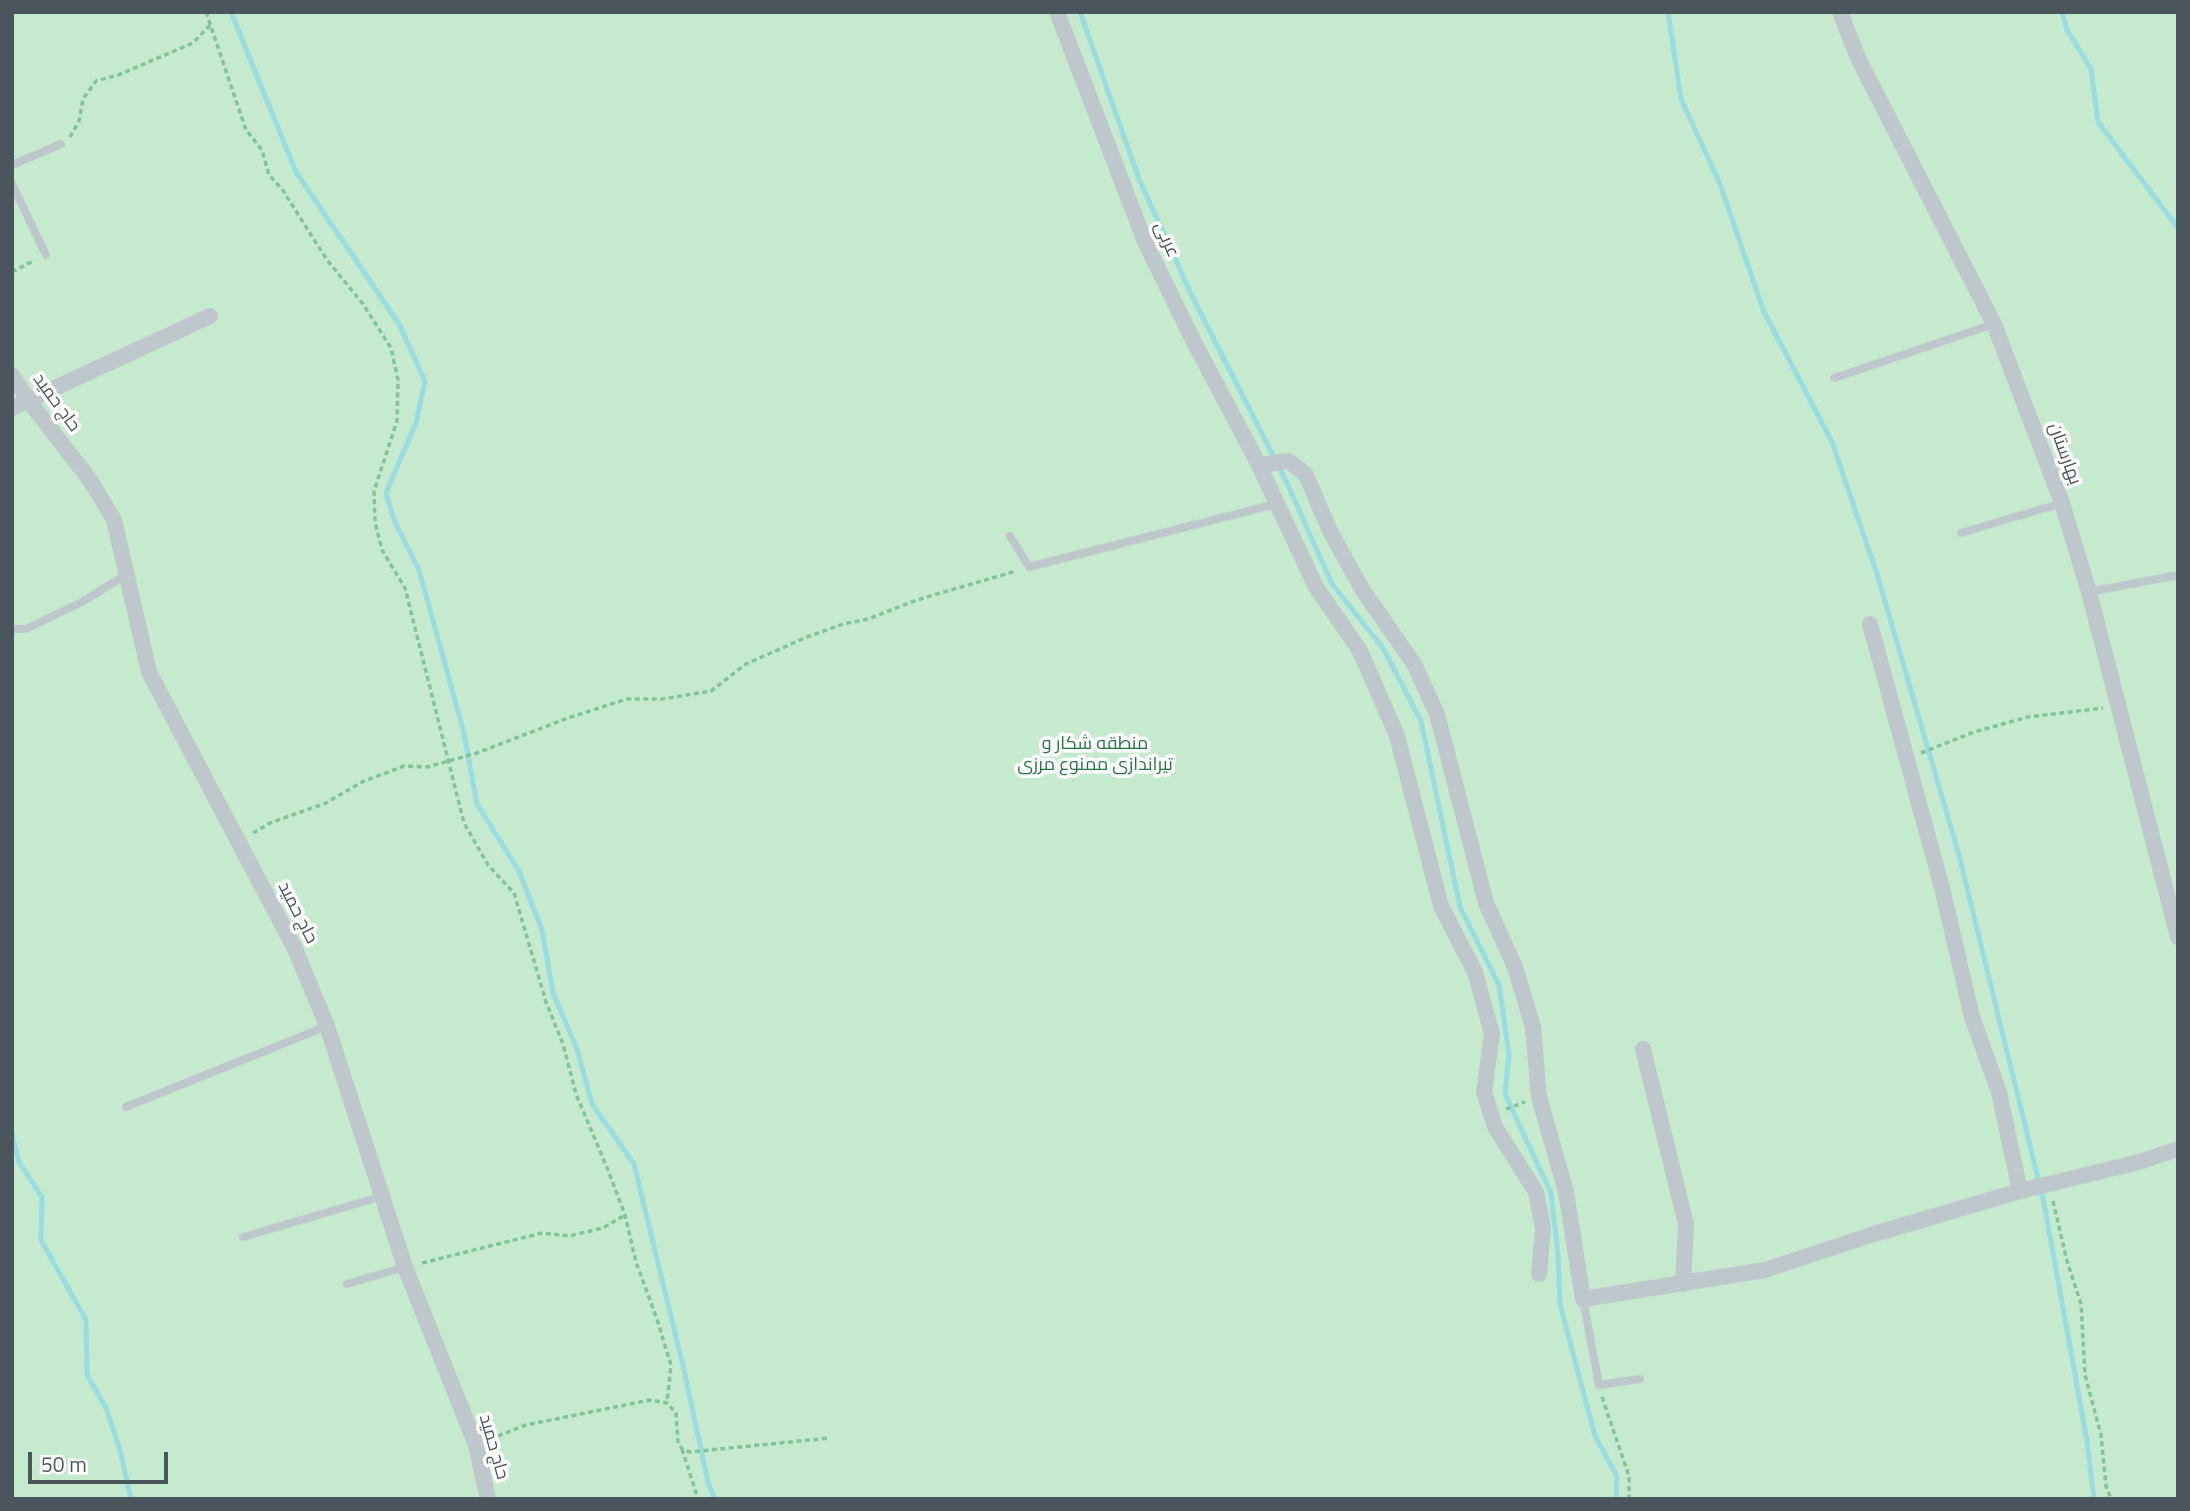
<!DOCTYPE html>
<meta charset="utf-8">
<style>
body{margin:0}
#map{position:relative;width:2190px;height:1511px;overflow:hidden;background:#f3f1f1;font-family:"Titillium Web",sans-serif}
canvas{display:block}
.frame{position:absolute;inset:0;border:14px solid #4b565c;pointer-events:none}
.scale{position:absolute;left:28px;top:1452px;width:140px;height:32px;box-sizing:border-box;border:4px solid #4b565c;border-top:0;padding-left:9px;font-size:21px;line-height:24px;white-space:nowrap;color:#4b565c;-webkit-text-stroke:5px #fff;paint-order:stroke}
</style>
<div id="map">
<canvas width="2190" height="1511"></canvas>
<div class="frame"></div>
<div class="scale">50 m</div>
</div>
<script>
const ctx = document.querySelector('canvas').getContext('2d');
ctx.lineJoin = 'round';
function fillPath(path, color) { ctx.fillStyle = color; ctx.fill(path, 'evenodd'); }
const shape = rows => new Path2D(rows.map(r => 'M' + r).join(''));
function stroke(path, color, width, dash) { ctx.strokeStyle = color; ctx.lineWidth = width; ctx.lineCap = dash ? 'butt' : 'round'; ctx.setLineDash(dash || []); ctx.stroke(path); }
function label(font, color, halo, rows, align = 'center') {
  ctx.font = font + ' "Titillium Web",Cairo,sans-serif'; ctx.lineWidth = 7; ctx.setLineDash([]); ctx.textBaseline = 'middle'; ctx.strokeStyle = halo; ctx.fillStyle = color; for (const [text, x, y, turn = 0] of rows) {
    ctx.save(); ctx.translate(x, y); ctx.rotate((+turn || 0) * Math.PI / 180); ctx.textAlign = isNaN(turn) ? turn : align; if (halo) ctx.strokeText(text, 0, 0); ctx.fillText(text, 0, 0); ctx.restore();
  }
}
fillPath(shape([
 [12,12,2178,12,2178,1499,12,1499]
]), '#c5eace');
stroke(shape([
 [231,12,296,172,399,324,425,381,416,423,386,493,395,522,419,570,463,729,477,804,519,871,542,930,553,993,577,1049,592,1104,634,1164,684,1370,708,1482,715,1499],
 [1080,12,1139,179,1191,294,1287,483,1332,584,1383,648,1421,721,1460,907,1499,985,1509,1054,1505,1094,1551,1193,1558,1255,1560,1304,1595,1436,1617,1476,1616,1499],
 [1668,12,1681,99,1720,184,1764,312,1832,442,1877,574,1959,855,2044,1203,2087,1441,2094,1499],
 [2062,12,2067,30,2091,69,2098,122,2178,228],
 [12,1134,19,1162,42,1197,41,1240,86,1320,87,1375,106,1408,120,1450,131,1499]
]), '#98dde1', 5);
stroke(shape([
 [206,12,246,130,262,150,269,175,282,189,327,260,363,304,391,348,398,380,397,421,374,491,375,522,382,550,405,588,464,823,488,865,514,893,546,1002,563,1044,576,1094,608,1170,625,1215,636,1262,657,1319,671,1365,667,1403],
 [70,137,79,121,83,99,96,81,118,75,193,43,211,24],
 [12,272,35,260],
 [1921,753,1974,732,2028,717,2103,708],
 [253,833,270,823,326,803,362,782,404,766,427,767,477,753,568,718,627,699,662,699,711,691,746,664,807,637,843,624,868,619,917,600,1016,571],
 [1506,1109,1525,1102],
 [2053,1201,2067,1261,2081,1304,2085,1375,2101,1435,2106,1486,2111,1499],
 [422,1263,542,1233,569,1236,603,1228,625,1215],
 [1602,1397,1629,1476,1629,1499],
 [490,1439,526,1425,650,1400,667,1403,676,1413,678,1442,682,1449,690,1452,830,1438],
 [682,1449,698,1499]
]), '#82c499', 3.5, [5, 3.5]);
stroke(shape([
 [12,165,61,144],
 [12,184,46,255],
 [1834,378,1994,324],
 [1961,533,2062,503],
 [1010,536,1029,567,1276,504],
 [2089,592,2178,575],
 [12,629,26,629,82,602,127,574],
 [126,1107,327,1026],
 [243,1237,383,1196],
 [347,1284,405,1267],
 [1583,1299,1599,1385,1640,1379]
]), '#bec7cb', 8);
stroke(shape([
 [1057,12,1145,242,1195,344,1259,465,1289,461,1306,475,1331,533,1362,589,1414,664,1437,714,1486,903,1515,967,1533,1027,1539,1097,1566,1192,1583,1299,1765,1270,1871,1235,2020,1191,2139,1162,2178,1149],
 [1840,12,1858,58,1994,324,2062,503,2089,592,2178,937],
 [12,375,28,400,90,480,114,520,149,672,295,949,327,1026,405,1267,476,1445,488,1499],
 [12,408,210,316],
 [1259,465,1316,587,1360,651,1397,736,1441,906,1475,972,1492,1034,1484,1092,1491,1114,1495,1127,1536,1192,1543,1228,1539,1274],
 [1870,624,1942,888,1972,1017,1999,1092,2020,1191],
 [1643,1049,1686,1224,1683,1284]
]), '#bec7cb', 16);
label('18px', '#4b565c', '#fff', [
 ["عربی",1166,240,66],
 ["حاج حمید",56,403,54],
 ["بهارستان",2064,454,70],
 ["حاج حمید",297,913,63],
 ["حاج حمید",493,1447,74]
]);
label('18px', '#247540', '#fff', [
 ["منطقه شکار و",1095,745],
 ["تیراندازی ممنوع مرزی",1095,766]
]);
</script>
